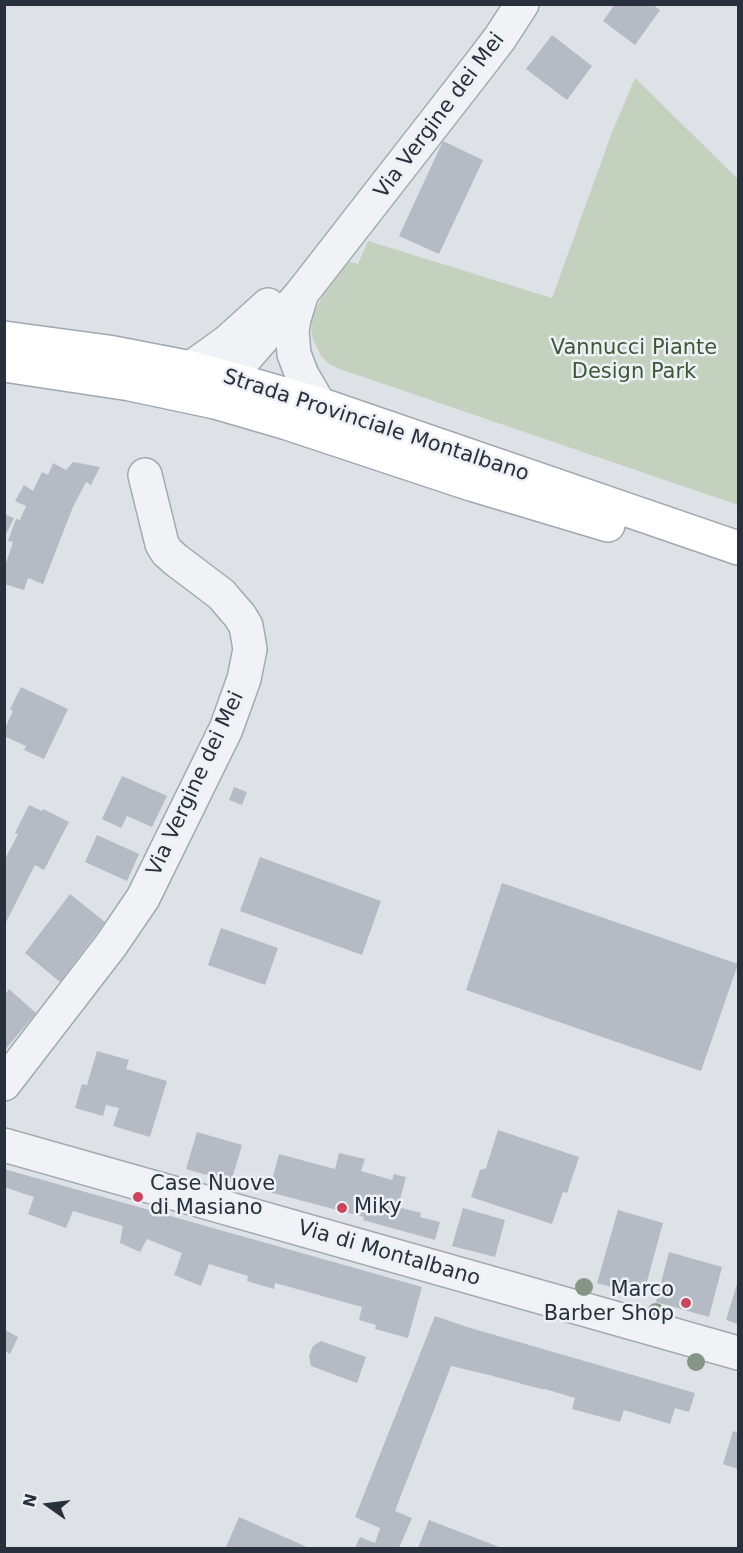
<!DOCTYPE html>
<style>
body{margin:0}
#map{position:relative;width:743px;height:1553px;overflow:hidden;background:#dee2e7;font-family:"DejaVu Sans",sans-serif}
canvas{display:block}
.frame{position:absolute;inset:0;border:6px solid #28303d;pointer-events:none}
.north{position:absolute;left:18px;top:1475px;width:60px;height:60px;-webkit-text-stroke:4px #edf1f5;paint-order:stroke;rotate:284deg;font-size:16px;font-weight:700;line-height:24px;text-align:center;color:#28303d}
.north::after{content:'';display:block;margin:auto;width:21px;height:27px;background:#28303d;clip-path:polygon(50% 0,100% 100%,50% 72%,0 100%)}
</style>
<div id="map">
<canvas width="743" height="1553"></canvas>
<div class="frame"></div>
<div class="north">N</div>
</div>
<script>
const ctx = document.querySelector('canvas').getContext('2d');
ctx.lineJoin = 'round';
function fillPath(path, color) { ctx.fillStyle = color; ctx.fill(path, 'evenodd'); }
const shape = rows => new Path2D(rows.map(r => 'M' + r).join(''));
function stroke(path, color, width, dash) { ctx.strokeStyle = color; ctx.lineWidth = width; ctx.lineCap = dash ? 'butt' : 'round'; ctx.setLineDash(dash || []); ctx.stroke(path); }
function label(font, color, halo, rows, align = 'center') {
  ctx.font = font + ' "DejaVu Sans",sans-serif'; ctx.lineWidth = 5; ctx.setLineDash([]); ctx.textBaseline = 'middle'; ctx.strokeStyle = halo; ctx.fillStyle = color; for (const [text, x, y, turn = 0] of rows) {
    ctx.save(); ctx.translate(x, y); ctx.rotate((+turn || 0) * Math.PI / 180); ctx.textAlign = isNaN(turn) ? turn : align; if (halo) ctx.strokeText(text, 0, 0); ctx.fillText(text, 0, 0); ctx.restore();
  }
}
fillPath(shape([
 [635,78,738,179,738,505,337,368,328,363,321,356,313,339,311,331,312,321,315,311,325,291,347,261,358,264,368,241,552,298,611,135]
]), '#c4d1bf');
fillPath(shape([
 [615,4,652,4,660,10,635,45,603,21],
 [552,35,592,66,567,100,526,69],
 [443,141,483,160,439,254,399,236],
 [73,462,100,467,91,485,86,482,73,507,43,584,28,578,24,590,4,584,4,569,13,542,8,541,16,519,20,520,26,506,15,501,24,485,33,491,42,472,48,475,53,463,66,470],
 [4,514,14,518,4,538],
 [21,687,68,709,44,759,24,750,26,746,4,736,4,730,13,711,10,709],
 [122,776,167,796,152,827,127,816,121,828,102,819],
 [234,787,247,792,242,805,229,800],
 [29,805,42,811,43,809,69,822,44,870,35,865,4,926,4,861,18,834,15,833],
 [97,835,139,854,127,881,85,862],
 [260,857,381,901,362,955,240,911],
 [502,883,738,964,701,1071,466,990],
 [70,894,105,922,60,982,25,953],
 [221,928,278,948,265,985,208,965],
 [9,989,36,1013,4,1051,4,996],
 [97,1051,129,1060,126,1069,167,1081,150,1137,113,1126,119,1108,106,1105,103,1116,75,1108,82,1084,87,1085],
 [498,1130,579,1157,567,1193,563,1192,552,1224,471,1197,480,1170,486,1168],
 [197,1132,242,1145,231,1182,186,1169],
 [339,1153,365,1159,361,1171,392,1180,394,1174,406,1177,398,1207,421,1213,420,1217,440,1222,435,1240,363,1220,364,1217,269,1192,279,1154,335,1169],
 [4,1169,422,1287,408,1338,375,1329,376,1325,359,1320,362,1307,275,1283,274,1289,247,1281,248,1276,209,1264,201,1286,174,1275,182,1253,147,1239,140,1252,120,1243,123,1226,73,1211,66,1228,28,1214,34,1197,4,1187],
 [463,1208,505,1220,495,1257,452,1246],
 [618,1210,663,1223,643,1296,597,1283],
 [669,1252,722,1267,709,1317,656,1302],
 [738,1281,738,1324,726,1320],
 [435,1316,467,1327,695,1393,689,1412,675,1408,670,1424,624,1410,620,1422,572,1409,575,1398,545,1389,541,1389,489,1375,451,1366,395,1511,412,1518,399,1548,355,1548,360,1537,375,1543,380,1528,355,1517],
 [5,1330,18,1337,10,1354,5,1351],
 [321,1341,366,1357,357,1383,311,1366,309,1356,313,1346],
 [733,1431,738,1433,738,1469,723,1464],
 [239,1517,307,1547,306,1548,229,1548,226,1547],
 [429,1520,502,1548,418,1548]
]), '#b5bbc4');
const minor = shape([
 [301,296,294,319,292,331,294,354,302,375,319,404],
 [191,368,227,342,268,305],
 [206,389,216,385,228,378,302,293,481,63,500,38,522,4],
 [4,1084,111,945,143,898,226,729,244,679,250,649,246,626,240,616,221,594,176,560,167,552,162,544,145,475],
 [4,1145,738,1353]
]);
const major = shape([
 [4,338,108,352,191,368,228,378,319,404,738,548],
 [4,365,130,384,215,402,287,423,471,484,608,525]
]);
stroke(minor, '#a4a9b1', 36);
stroke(major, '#9ea7b2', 36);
stroke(minor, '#f0f2f5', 33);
stroke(major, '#fff', 33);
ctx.fillStyle = '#859686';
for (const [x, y] of [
 [584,1287],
 [656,1312],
 [696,1362]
]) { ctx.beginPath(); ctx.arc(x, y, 9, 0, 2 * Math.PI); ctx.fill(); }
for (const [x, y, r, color] of [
 [138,1197,6,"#c9465e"],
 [342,1208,6,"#c9465e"],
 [686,1303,6,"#c9465e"]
]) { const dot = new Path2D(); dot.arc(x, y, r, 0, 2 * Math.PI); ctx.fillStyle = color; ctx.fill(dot); stroke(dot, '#edf1f5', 2); }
label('21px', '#28303d', '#edf1f5', [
 ["Via Vergine dei Mei",440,116,-53],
 ["Strada Provinciale Montalbano",376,426,18],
 ["Via Vergine dei Mei",196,784,-65],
 ["Via di Montalbano",389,1254,16]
]);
label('21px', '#3d5836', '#edf1f5', [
 ["Vannucci Piante",634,349],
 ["Design Park",634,373]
]);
label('21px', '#28303d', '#edf1f5', [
 ["Case Nuove",150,1185],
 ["di Masiano",150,1209],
 ["Miky",354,1208],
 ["Marco",674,1291,"right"],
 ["Barber Shop",674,1315,"right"]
], 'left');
</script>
